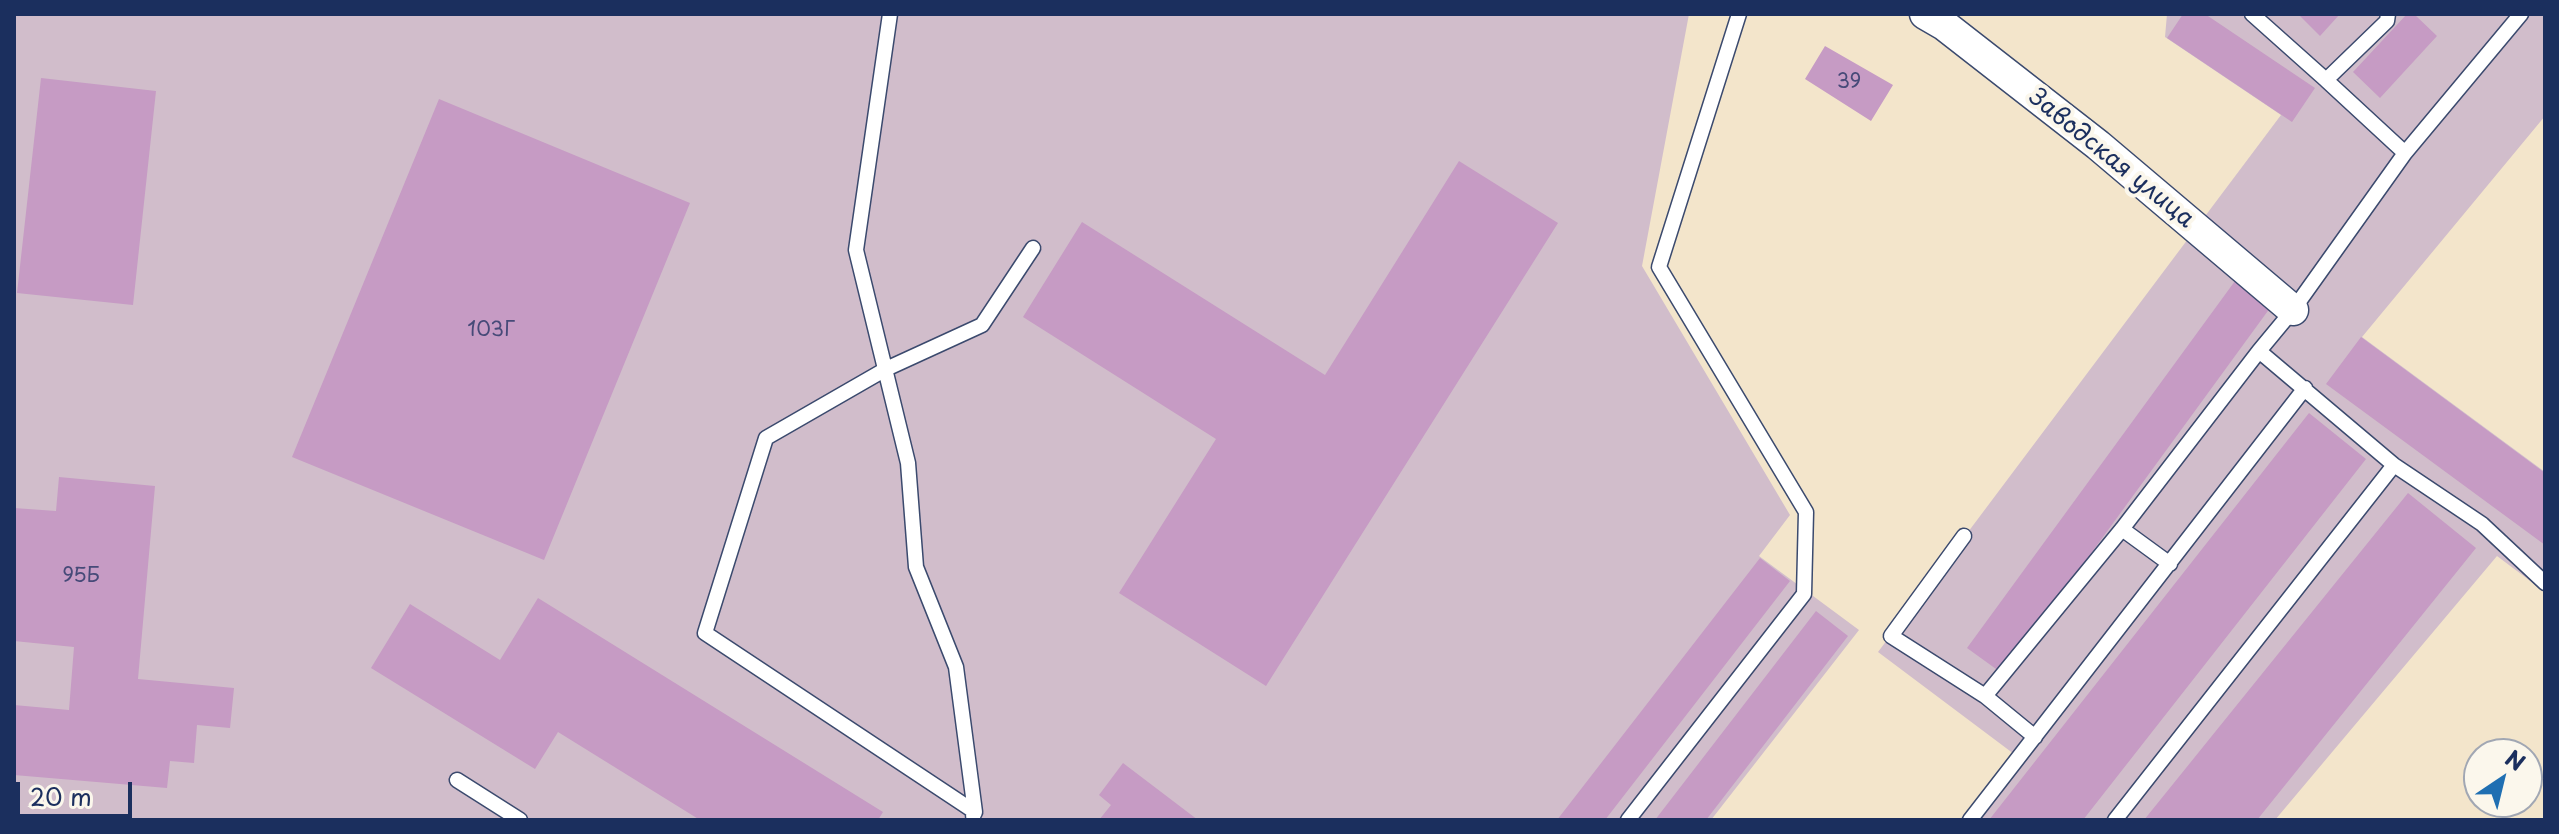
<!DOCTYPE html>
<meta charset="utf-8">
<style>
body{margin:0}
#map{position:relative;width:2559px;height:834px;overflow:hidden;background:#f3e5cb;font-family:"Playpen Sans",sans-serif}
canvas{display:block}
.frame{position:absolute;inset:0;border:16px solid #1b2f5e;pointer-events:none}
.north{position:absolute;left:2463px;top:738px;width:80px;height:80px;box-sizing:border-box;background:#fbf7ec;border:2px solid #a1a7b3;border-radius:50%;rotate:35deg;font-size:22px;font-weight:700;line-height:32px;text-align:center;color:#1b2f5e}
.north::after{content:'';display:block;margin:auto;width:28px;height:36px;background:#1f6fb2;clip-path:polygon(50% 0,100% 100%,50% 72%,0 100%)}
.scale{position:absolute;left:16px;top:782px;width:116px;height:36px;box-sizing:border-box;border:4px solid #1b2f5e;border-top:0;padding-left:10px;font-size:24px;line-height:28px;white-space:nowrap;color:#1b2f5e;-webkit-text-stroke:6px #fbf7ec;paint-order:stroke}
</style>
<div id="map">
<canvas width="2559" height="834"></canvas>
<div class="frame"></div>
<div class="north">N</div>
<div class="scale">20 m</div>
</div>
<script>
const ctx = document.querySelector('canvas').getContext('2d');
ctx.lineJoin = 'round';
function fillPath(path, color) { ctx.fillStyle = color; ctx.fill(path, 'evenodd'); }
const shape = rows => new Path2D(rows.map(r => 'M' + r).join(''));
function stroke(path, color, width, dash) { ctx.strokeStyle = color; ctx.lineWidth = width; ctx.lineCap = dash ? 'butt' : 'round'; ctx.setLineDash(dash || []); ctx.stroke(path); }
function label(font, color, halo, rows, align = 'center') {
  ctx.font = font + ' "Playpen Sans",sans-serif'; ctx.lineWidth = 8; ctx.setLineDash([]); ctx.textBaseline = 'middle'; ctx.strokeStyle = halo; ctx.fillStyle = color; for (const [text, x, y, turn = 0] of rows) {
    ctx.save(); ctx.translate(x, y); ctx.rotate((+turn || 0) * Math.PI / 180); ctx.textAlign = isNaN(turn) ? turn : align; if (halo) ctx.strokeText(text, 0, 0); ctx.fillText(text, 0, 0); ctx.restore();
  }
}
fillPath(shape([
 [14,14,1689,14,1642,266,1790,515,1759,556,1859,630,1711,820,14,820],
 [2167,14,2545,14,2545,116,2362,337,2545,472,2545,592,2497,556,2275,820,1968,820,2018,757,1878,652,2281,115,2165,37]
]), '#d1bdcb');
fillPath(shape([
 [2183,14,2205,14,2315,88,2292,122,2167,38],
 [2298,14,2340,14,2320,36],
 [2407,14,2414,14,2437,36,2380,98,2353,72],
 [1825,46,1893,85,1871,121,1805,79],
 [41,78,156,91,133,305,17,293],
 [439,99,690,203,544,560,292,457],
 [1459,161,1558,223,1266,686,1119,593,1216,439,1023,317,1082,222,1325,375],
 [2235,281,2270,308,2003,674,1967,648],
 [2361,337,2545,473,2545,545,2326,384],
 [2309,413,2366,459,2083,820,1989,820],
 [59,477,155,486,138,679,234,688,230,728,197,725,194,763,170,761,167,788,14,775,14,705,69,710,74,647,14,641,14,508,56,511],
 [2408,493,2476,548,2257,820,2144,820],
 [1760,558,1790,581,1605,820,1557,820],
 [538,598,883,812,878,820,700,820,558,732,535,769,371,668,410,604,500,660],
 [1816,611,1848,636,1706,820,1655,820],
 [1123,763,1198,820,1099,820,1111,805,1099,795]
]), '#c69bc4');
const lane = shape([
 [890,14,856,250,908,463,916,567,956,667,975,812,973,816],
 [2252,14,2326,80,2387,21,2388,14],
 [2405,153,2521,14],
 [2259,351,2394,465,2482,524,2545,583],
 [2122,529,2170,564],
 [1964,536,1891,636,1985,696,2122,529,2259,351,2293,310,2405,153,2326,80],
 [1985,696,2035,737],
 [457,780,520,820],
 [975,812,705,633,766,438,886,369,982,325,1033,248],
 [1628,820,1804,594,1806,512,1659,267,1739,14],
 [1970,820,2305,388],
 [2115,820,2394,465]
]);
const street = shape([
 [1925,14,1944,25,2098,145,2293,310]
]);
stroke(lane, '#3b4a6e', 17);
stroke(street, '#3b4a6e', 33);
stroke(lane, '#fff', 14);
stroke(street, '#fff', 30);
label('20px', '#464a78', null, [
 ["39",1849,82],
 ["103Г",491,330],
 ["95Б",81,576]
]);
label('24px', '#1b2f5e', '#fbf7ec', [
 ["Заводская улица",2111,159,39]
]);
</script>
